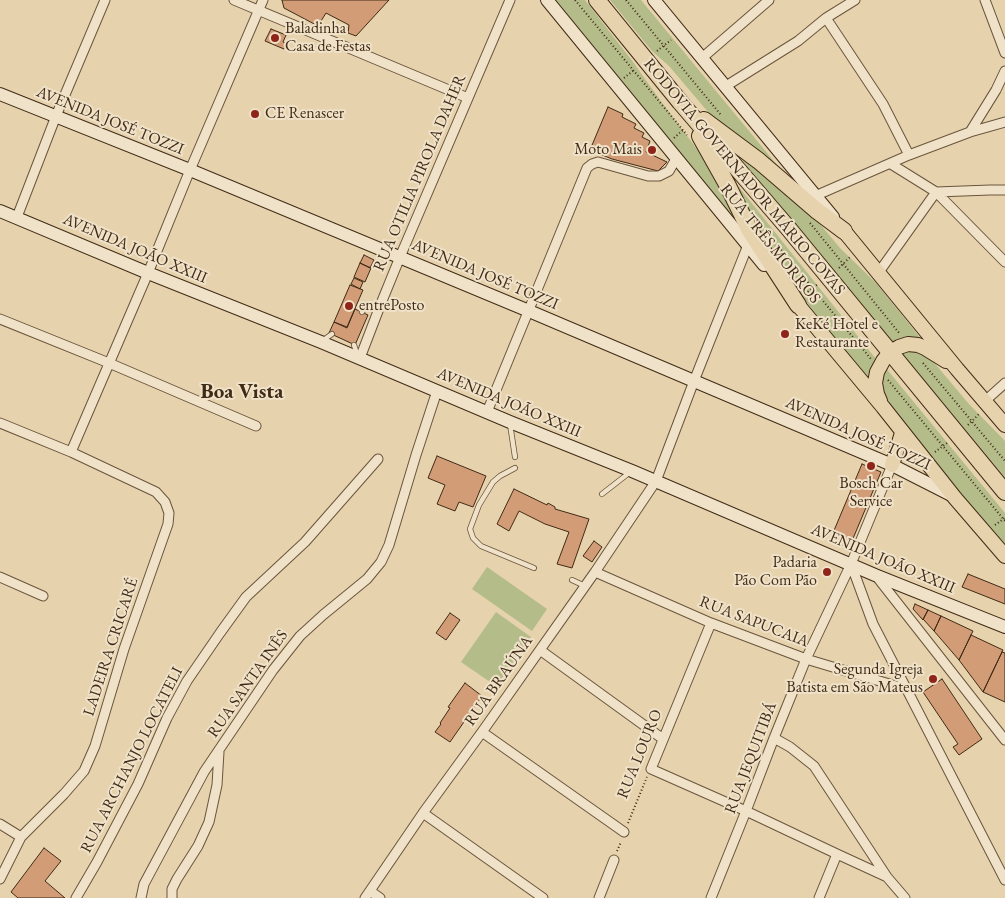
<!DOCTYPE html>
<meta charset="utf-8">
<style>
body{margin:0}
canvas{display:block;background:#e6d2ac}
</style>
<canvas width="1005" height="898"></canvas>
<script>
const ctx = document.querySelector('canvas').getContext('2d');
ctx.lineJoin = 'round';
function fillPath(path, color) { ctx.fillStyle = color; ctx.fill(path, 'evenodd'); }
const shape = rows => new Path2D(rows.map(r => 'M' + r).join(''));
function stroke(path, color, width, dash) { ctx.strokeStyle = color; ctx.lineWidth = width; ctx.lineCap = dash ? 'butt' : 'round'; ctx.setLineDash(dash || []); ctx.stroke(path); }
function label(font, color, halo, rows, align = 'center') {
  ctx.font = font + ' "EB Garamond",serif'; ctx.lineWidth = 4; ctx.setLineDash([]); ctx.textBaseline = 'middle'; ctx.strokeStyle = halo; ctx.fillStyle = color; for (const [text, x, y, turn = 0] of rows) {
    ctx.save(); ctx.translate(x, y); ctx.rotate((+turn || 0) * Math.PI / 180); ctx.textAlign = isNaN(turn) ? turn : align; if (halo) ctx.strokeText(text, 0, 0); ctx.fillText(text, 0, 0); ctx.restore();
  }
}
fillPath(shape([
 [551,0,585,0,633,62,660,100,718,177,752,244],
 [610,0,641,0,796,188,720,126,669,66,652,51],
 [728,143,814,217,840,248,876,283,922,340,894,344],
 [723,167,876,359,870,369,868,376,867,384,828,334,821,320,781,272],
 [915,351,920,351,931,359,968,403,1005,441,1005,477,902,353],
 [885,367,1005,513,1005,551,885,405,879,379],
 [487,567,547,609,532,631,472,589],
 [496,612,531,637,496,686,461,662]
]), '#b4bc8a');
const building = shape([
 [282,0,389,0,356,36,348,33,349,25,326,13,318,26,284,8,282,0],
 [271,29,286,35,283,42,286,43,284,49,265,41,271,29],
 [608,107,623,114,622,117,636,124,634,128,644,133,642,137,650,141,646,152,667,162,658,171,612,159,590,150,608,107],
 [364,255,374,260,370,268,360,263,364,255],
 [360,263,371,268,365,282,354,277,360,263],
 [354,278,363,282,360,289,351,284,354,278],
 [350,285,363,290,347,327,334,322,350,285],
 [355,309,368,315,355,345,329,333,334,322,347,328,355,309],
 [437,456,486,476,473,507,459,502,455,511,437,504,445,485,428,478,437,456],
 [862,464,881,472,849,548,830,540,862,464],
 [514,489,547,505,548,503,555,507,555,509,589,519,572,568,557,564,569,532,545,524,519,511,509,531,497,524,514,489],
 [594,541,602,547,592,562,583,556,594,541],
 [968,574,1005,589,1005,604,962,587,968,574],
 [915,604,928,610,923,620,913,609,915,604],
 [928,610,941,616,934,631,923,619,928,610],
 [450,613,460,620,446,640,436,633,450,613],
 [941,616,973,631,959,660,934,631,941,616],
 [971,635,1003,650,983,692,959,660,971,635],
 [1002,652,1005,653,1005,702,983,692,1002,652],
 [942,679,982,739,959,755,953,747,958,744,923,692,942,679],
 [465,683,482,696,450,742,435,732,441,724,440,723,450,708,448,707,465,683],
 [44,848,61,861,45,881,65,898,18,898,11,892,44,848]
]);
fillPath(building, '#d29c77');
stroke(building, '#412b16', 1);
const lane = shape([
 [362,312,367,305,380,306],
 [322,341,332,334],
 [354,345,357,354],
 [510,424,515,457],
 [515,468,500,476,493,482,479,505,470,529,473,538,481,546,534,568],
 [602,494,629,473],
 [572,580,585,586]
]);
const street = shape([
 [234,0,468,98],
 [985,0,1005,53],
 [826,18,883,104,909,155],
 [702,58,769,0],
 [726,86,798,41,826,18,855,0],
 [970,132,996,90,1005,71],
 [891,164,936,192,1005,262],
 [936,192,990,190,1005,190],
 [815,196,909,155,970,132,1005,122],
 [17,217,56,116,105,0],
 [879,272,936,192],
 [0,319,109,363,256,426],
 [360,358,380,306,400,257,510,0],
 [985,401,1005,383],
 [487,412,587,168,592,164,598,162,648,176,659,176,669,171,677,157],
 [0,423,71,452,156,492,165,502,169,513,168,524,124,649,95,746,84,771,64,794,21,837,0,879],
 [71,452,148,273,190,170,263,0],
 [851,564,873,624,1005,880],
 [595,572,711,623,806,659,906,689],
 [0,577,43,596],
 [877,577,1005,740],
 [711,623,651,769,746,811,837,854,887,877],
 [540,650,663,739],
 [482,732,624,832],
 [774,738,790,747,814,766,887,877,905,898],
 [423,813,543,898],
 [0,824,21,837],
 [370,891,380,898],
 [76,898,97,862,138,784,167,718,187,681,220,633,246,597,305,542,378,459],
 [141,898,144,884,204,772,273,670,300,636,323,615,367,579,381,562,389,545,416,455,437,391],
 [172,898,172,889,177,879,198,846,209,822,217,785,219,752],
 [365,898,423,813,482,732,595,572,656,481,694,381,748,245],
 [599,898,614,860],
 [711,898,746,811,774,738,806,659,851,564,892,465],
 [819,898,837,854]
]);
const secondary = shape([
 [547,0,764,265],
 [654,0,833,217],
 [0,94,190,170,529,311,892,465,953,496],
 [0,211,148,273,321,342,510,422,632,471,875,575,1005,627]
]);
const primary = shape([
 [844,231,957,369,1005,425],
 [798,305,883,407,955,498,1005,556],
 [880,401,877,394,875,383,877,372,883,361,890,352,899,347,908,344,918,345,925,348,946,361],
 [892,465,902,433]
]);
const highway = shape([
 [597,0,680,102,789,229,1005,492],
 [704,120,759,161,816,210,844,231],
 [700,136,728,186,750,231,798,305]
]);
stroke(lane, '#6a553c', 6);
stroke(street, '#6a553c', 11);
stroke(secondary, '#412b16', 14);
stroke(primary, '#412b16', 16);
stroke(highway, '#412b16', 18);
stroke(shape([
 [575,0,687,135],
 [626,0,721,115],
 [657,51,671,40],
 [624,78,634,70],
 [674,138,683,130],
 [810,223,900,334],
 [772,239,871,359],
 [839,268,850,257],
 [805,294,818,284],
 [923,363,1005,461],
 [888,380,1005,521],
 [968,425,979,414],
 [935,452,947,443],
 [995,525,1005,518],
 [628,823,647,777],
 [617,851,621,842]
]), '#412b16', 2, [1, 2.5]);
stroke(lane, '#efe2c9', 4.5);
stroke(street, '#efe2c9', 9);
stroke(secondary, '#efe2c9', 12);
stroke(primary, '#e6d2ac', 14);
stroke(highway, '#e6d2ac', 16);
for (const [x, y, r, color] of [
 [275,38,5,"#8f2418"],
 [255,114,5,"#8f2418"],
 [652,150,5,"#8f2418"],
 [349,306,5,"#8f2418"],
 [785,334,5,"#8f2418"],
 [871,466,5,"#8f2418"],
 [827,572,5,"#8f2418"],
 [933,679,5,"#8f2418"]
]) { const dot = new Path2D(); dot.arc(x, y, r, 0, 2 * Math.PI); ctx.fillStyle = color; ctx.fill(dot); stroke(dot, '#efe2c9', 2); }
label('16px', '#412b16', '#efe2c9', [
 ["Baladinha",285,29],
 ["Casa de Festas",285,47],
 ["CE Renascer",265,114],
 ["Moto Mais",642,150,"right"],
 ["entrePosto",359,306],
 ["KeKé Hotel e",795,325],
 ["Restaurante",795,343],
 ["Bosch Car",871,484,"center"],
 ["Service",871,502,"center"],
 ["Padaria",817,563,"right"],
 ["Pão Com Pão",817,581,"right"],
 ["Segunda Igreja",923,670,"right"],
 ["Batista em São Mateus",923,688,"right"]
], 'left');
label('16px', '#412b16', '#efe2c9', [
 ["AVENIDA JOSÉ TOZZI",110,121,22],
 ["RUA OTILIA PIROLA DAHER",420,173,-67],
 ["RODOVIA GOVERNADOR MÁRIO COVAS",744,177,50],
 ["RUA TRÊS MORROS",770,244,51],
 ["AVENIDA JOÃO XXIII",135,249,23],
 ["AVENIDA JOSÉ TOZZI",485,275,23],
 ["AVENIDA JOÃO XXIII",509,403,23],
 ["AVENIDA JOSÉ TOZZI",858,434,24],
 ["AVENIDA JOÃO XXIII",883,559,23],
 ["RUA SAPUCAIA",754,622,21],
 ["LADEIRA CRICARÉ",111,647,-72],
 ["RUA BRAÚNA",499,681,-55],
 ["RUA SANTA INÊS",248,684,-55],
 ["RUA LOURO",640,754,-68],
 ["RUA JEQUITIBÁ",751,758,-69],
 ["RUA ARCHANJO LOCATELI",132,760,-63]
]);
label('bold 21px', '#412b16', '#efe2c9', [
 ["Boa Vista",242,392]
]);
</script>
